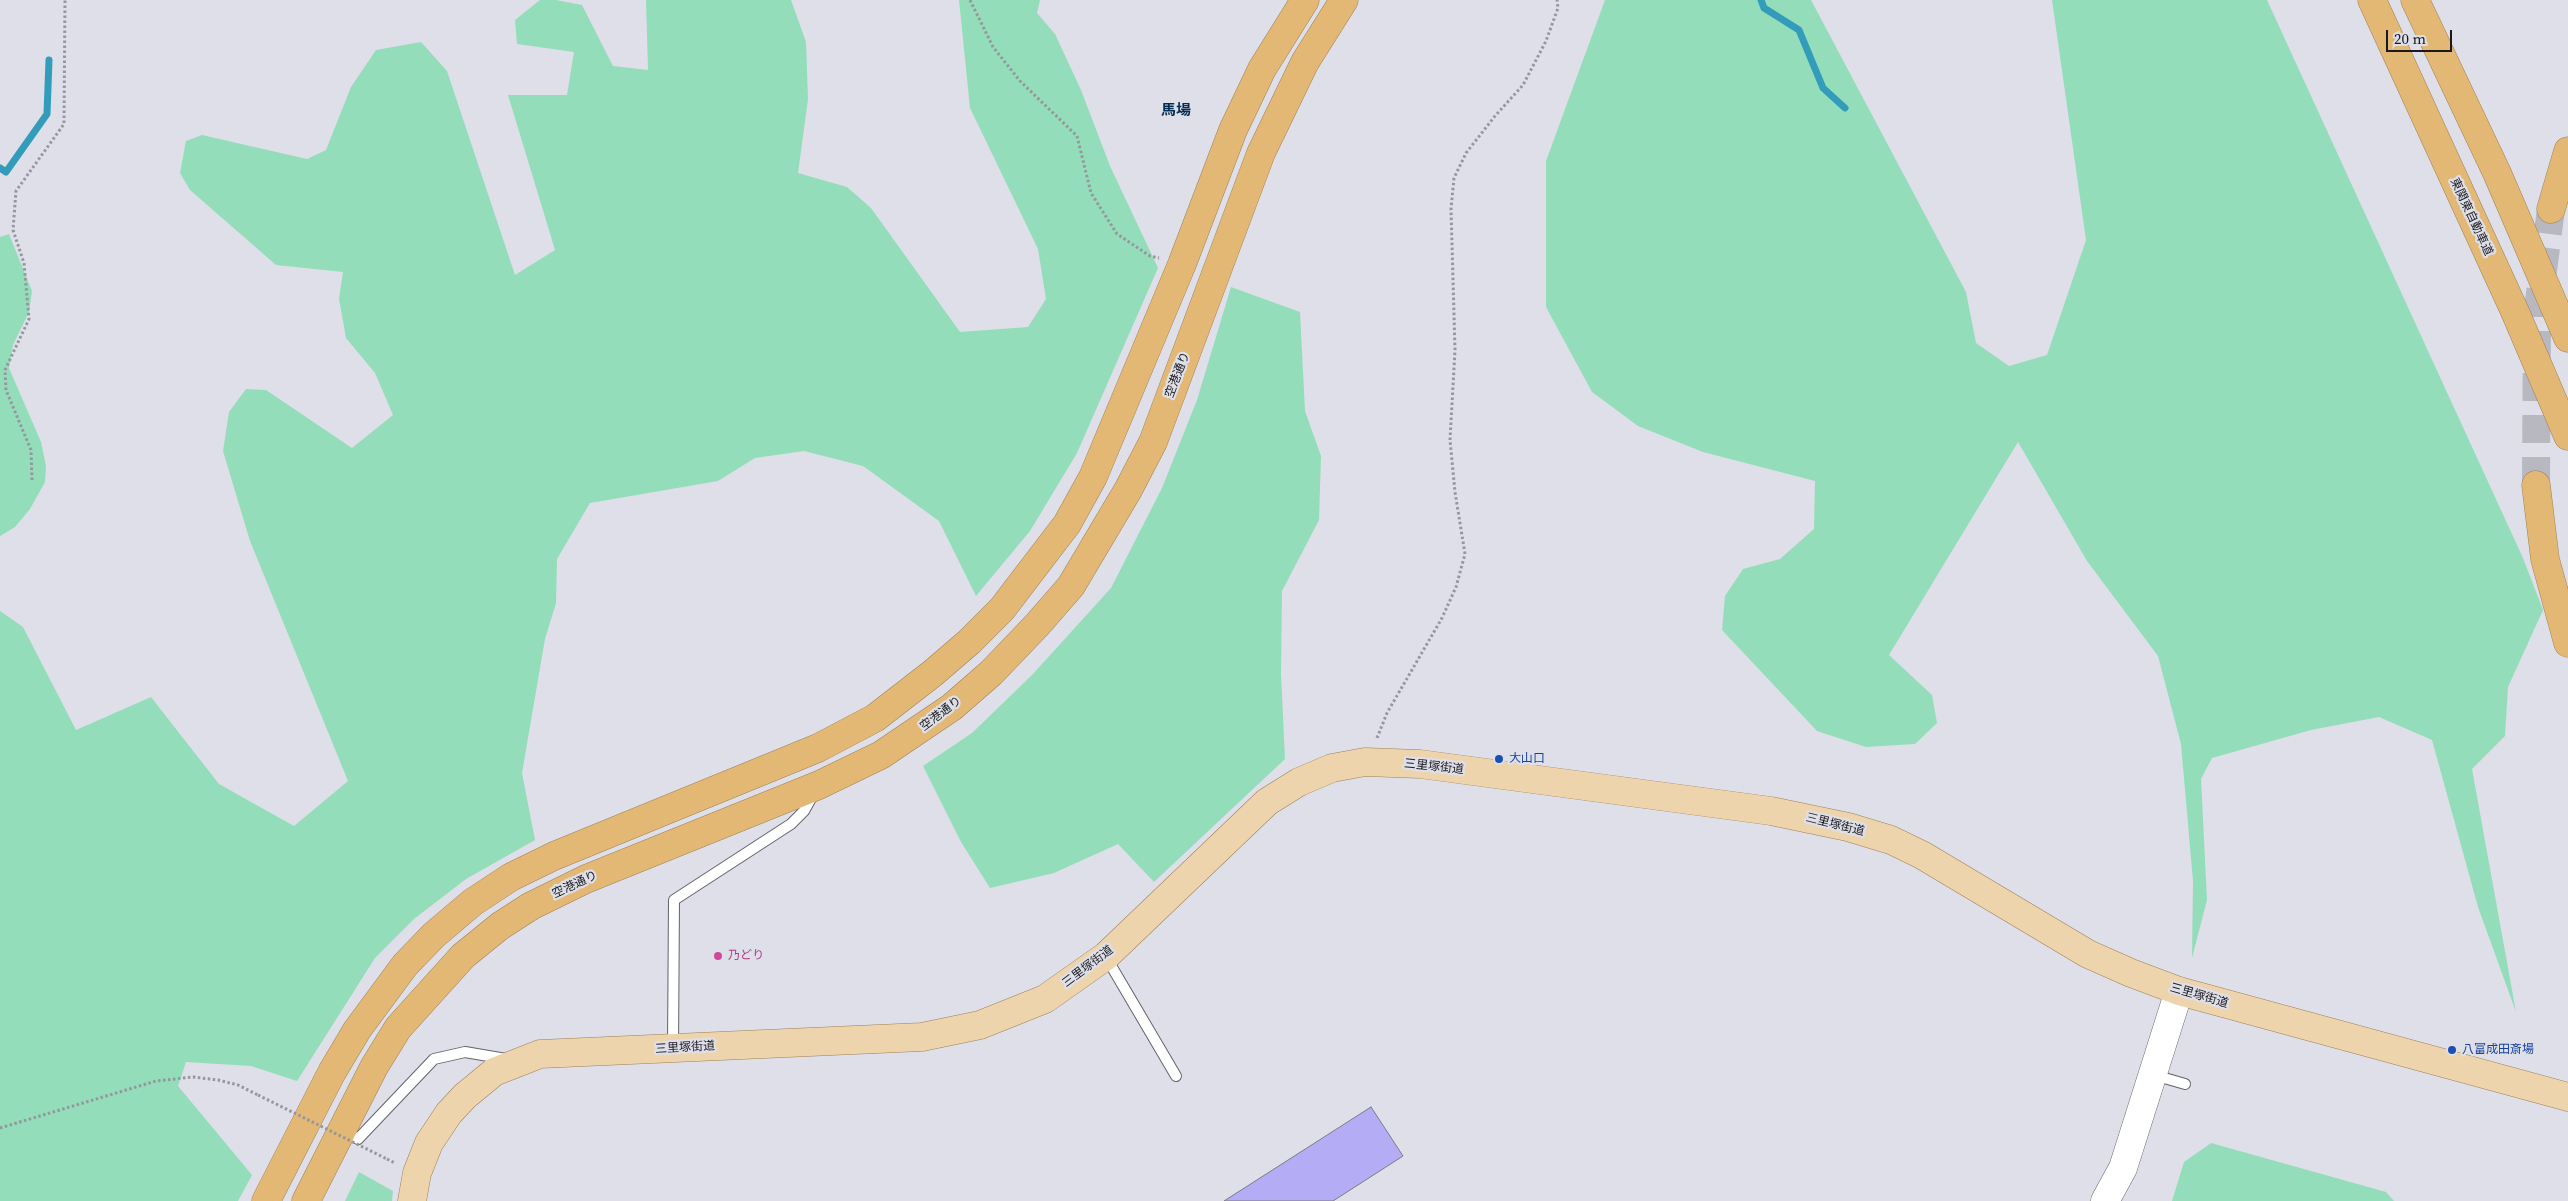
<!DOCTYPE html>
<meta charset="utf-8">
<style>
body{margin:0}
#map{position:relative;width:2568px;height:1201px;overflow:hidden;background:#dedfe9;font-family:"Source Serif 4",serif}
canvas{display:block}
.scale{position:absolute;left:2386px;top:30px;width:66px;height:22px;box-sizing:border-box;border:2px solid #1a1a1d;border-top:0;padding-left:6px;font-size:15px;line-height:18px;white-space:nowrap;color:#1a1a1d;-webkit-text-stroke:4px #dedfe9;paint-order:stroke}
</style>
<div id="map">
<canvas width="2568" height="1201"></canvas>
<div class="scale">20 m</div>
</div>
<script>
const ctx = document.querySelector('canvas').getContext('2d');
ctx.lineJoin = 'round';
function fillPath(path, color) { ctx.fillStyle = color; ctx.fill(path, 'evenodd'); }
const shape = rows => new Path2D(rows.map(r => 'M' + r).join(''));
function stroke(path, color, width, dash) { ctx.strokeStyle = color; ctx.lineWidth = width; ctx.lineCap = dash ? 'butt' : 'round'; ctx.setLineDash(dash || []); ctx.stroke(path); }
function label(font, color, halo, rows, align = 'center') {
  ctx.font = font + ' "Source Serif 4","Noto Sans JP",serif'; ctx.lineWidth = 4.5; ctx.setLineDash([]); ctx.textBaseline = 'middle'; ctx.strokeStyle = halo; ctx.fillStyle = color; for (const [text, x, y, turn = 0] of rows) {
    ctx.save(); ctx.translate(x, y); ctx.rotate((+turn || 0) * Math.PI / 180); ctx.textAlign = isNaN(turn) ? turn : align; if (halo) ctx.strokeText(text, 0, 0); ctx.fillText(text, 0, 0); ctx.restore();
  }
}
fillPath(shape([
 [540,0,556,0,582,5,613,66,648,70,646,0,791,0,806,42,808,99,798,173,847,187,871,208,960,332,1028,327,1046,299,1038,249,970,108,959,0,1040,0,1037,13,1055,34,1081,90,1110,166,1158,268,1077,453,1030,531,976,596,939,521,863,466,804,451,755,458,718,481,590,503,557,559,556,603,545,639,522,773,535,840,466,879,414,919,375,958,297,1081,251,1066,186,1062,178,1086,252,1175,238,1201,0,1201,0,611,23,627,76,730,151,697,219,784,294,826,348,781,250,541,223,451,229,412,246,389,266,390,352,448,393,415,375,373,346,338,339,299,343,272,276,265,190,190,180,173,186,141,202,135,307,159,326,150,351,87,376,50,421,42,447,71,515,275,555,250,508,95,567,95,574,52,517,44,515,20],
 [1605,0,1811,0,1966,292,1976,343,2009,366,2047,355,2086,240,2052,0,2267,0,2523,558,2543,610,2508,687,2505,736,2472,769,2516,1012,2478,907,2432,740,2379,717,2311,730,2212,758,2201,779,2207,900,2192,958,2193,881,2181,744,2158,656,2087,561,2018,442,1889,655,1932,695,1937,723,1915,744,1866,747,1817,731,1722,630,1725,596,1743,569,1780,559,1814,529,1815,481,1703,452,1638,426,1592,392,1546,307,1546,161],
 [9,234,32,291,29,312,13,345,9,368,41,442,46,466,45,482,30,509,15,527,0,536,0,237],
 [1231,287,1300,312,1305,411,1321,456,1319,520,1282,591,1281,674,1285,759,1154,882,1118,844,1054,873,990,888,961,842,923,766,972,733,1032,675,1111,588,1162,488,1197,400],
 [2211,1143,2386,1192,2394,1201,2172,1201,2184,1162],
 [359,1172,393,1191,392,1201,345,1201]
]), '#94ddba');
stroke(shape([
 [1761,0,1764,8,1799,30,1823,88,1845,108],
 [0,168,6,172,47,114,49,60]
]), '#349cbb', 7);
const building = shape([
 [1371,1107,1403,1156,1333,1201,1224,1201,1371,1107]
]);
fillPath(building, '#b4acf4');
stroke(building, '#7c7b84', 1);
stroke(shape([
 [2536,485,2537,316,2551,209]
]), '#b7b8c0', 28, [28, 14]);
const lane = shape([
 [1106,957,1176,1076],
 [673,1047,674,900,791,824,804,811,814,793],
 [2154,1075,2185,1084],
 [343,1131,358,1139,434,1059,465,1052,506,1059]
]);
const secondary = shape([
 [2105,1201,2123,1168,2179,991]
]);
const primary = shape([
 [412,1201,417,1173,429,1143,449,1113,465,1096,494,1072,540,1054,922,1037,980,1025,1045,999,1106,956,1267,802,1299,782,1332,768,1365,762,1420,764,1771,811,1848,827,1891,840,1922,855,2088,954,2131,973,2179,991,2568,1097]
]);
const highway = shape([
 [2372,0,2516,314,2568,436],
 [2415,0,2497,173,2568,338],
 [2551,209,2568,151],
 [2536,485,2545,559,2568,643],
 [266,1201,332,1072,357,1030,405,965,434,935,473,902,511,877,554,856,818,748,875,718,933,673,969,642,1002,609,1067,524,1093,477,1182,264,1233,130,1262,69,1305,0],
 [306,1201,374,1067,398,1028,463,956,500,926,531,906,586,879,819,785,881,755,952,707,991,673,1037,625,1071,586,1128,490,1153,442,1261,153,1305,62,1344,0]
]);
stroke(lane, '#63636c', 12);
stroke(secondary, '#63636c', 29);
stroke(primary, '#9d8156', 29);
stroke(highway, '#9d8156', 29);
stroke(shape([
 [970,0,993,47,1020,81,1077,136,1091,193,1117,234,1150,256,1159,258],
 [32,480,31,450,6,390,5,370,29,319,24,263,13,230,16,191,64,124,65,0],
 [1377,738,1387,713,1442,618,1456,587,1465,554,1455,492,1450,440,1455,350,1451,209,1454,178,1466,153,1495,116,1523,85,1546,41,1558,8,1557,0],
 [0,1128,156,1081,193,1077,218,1080,238,1085,258,1095],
 [387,1159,395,1163]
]), '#96969e', 3, [2.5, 2.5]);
stroke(lane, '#fff', 10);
stroke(secondary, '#fff', 28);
stroke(primary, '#eed4ac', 28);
stroke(highway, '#e3b875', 28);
stroke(shape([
 [258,1095,387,1159]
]), '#96969e', 3, [2.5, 2.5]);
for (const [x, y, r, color] of [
 [1499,759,5,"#1a4fb4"],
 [718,956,5,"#d1479c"],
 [2452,1050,5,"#1a4fb4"]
]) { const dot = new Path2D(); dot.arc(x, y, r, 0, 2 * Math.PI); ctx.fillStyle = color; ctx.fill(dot); stroke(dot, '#dedfe9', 2); }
label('12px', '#1a1a1d', '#dedfe9', [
 ["東関東自動車道",2471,217,65],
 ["空港通り",1178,375,-69],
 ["空港通り",941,714,-37],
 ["三里塚街道",1434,767,6],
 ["三里塚街道",1835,825,14],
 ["空港通り",575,885,-25],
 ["三里塚街道",1088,967,-37],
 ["三里塚街道",2199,996,16],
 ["三里塚街道",685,1048,-3]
]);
label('12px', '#164399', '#dedfe9', [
 ["大山口",1509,759],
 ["八富成田斎場",2462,1050]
], 'left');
label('12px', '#b23c85', '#dedfe9', [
 ["乃どり",728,956]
], 'left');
label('bold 15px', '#002d51', '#dedfe9', [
 ["馬場",1176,111]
]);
</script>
